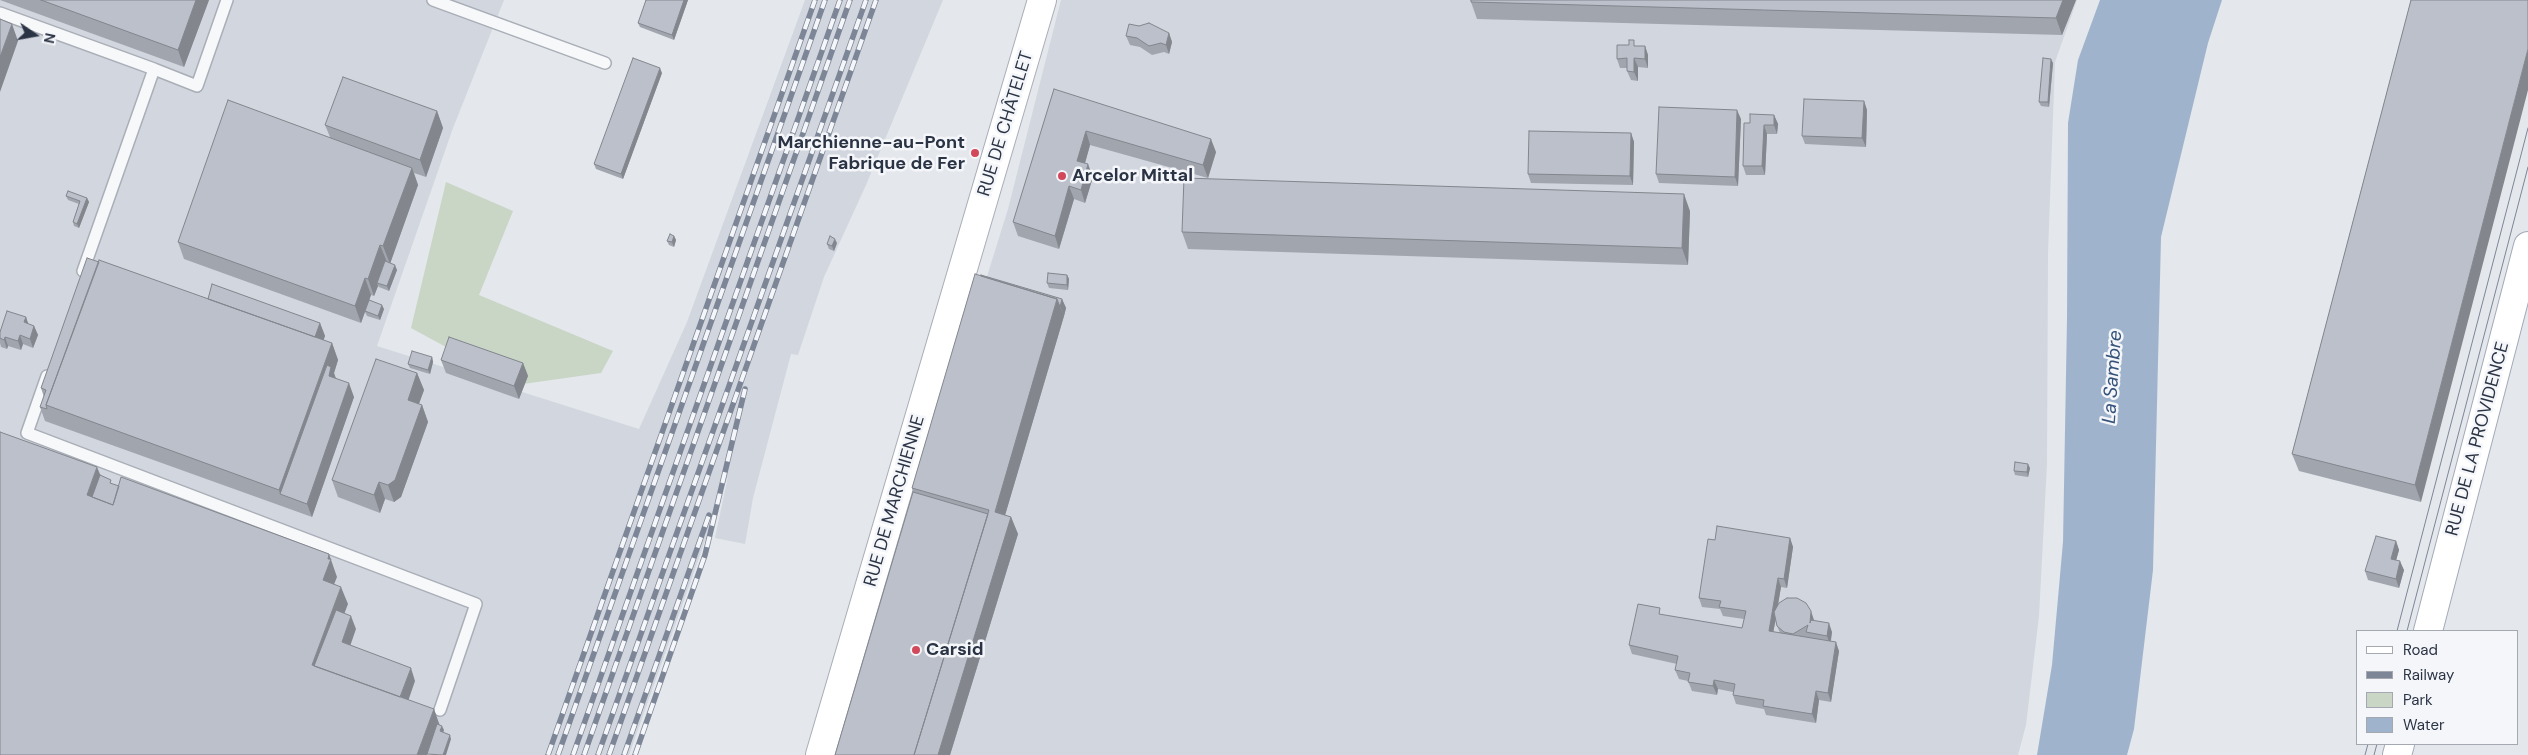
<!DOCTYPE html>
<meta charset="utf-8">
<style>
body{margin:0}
#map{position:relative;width:2528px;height:755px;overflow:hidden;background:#e4e7ec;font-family:"DM Sans",sans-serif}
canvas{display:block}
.legend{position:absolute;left:2356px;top:630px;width:162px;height:115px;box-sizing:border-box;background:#f4f6f9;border:1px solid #a4a8b1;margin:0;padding:6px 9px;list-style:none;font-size:15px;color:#2b3445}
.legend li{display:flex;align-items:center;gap:10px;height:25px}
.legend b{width:25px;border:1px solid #a4a8b1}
.north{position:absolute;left:10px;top:10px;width:50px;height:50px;-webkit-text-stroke:4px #f4f6f9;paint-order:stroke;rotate:102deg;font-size:14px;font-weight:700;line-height:20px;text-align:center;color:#2b3445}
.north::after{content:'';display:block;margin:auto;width:18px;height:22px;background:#2b3445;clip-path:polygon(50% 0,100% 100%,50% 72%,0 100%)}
</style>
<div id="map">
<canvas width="2528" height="755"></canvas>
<ul class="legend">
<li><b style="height:6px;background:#fff"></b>Road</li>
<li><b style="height:6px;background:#7d8696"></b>Railway</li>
<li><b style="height:14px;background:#c9d6c5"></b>Park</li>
<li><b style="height:14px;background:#9fb4cc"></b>Water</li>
</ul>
<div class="north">N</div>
</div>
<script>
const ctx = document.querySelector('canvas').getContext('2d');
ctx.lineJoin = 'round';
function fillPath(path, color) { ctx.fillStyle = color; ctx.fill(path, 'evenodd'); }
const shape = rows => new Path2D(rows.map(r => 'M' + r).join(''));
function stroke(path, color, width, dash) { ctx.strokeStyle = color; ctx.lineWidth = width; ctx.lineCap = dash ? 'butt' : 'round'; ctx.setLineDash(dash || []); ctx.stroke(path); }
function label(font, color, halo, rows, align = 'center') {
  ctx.font = font + ' "DM Sans",sans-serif'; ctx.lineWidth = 5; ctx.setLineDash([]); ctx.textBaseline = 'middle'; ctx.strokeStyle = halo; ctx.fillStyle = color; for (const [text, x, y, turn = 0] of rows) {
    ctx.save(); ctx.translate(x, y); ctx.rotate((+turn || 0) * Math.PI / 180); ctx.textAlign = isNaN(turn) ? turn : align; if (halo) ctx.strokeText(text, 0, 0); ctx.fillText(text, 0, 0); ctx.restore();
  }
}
fillPath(shape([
 [0,0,504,0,453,128,377,346,639,429,687,322,805,0,943,0,866,185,824,277,798,355,791,354,753,498,745,544,715,538,728,476,629,755,0,755],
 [1061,0,2077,0,2055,62,2048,253,2047,464,2039,616,2026,725,2018,755,838,755,1008,209]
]), '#d2d6de');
fillPath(shape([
 [446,182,513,211,479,295,613,351,601,373,516,385,411,328]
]), '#c9d6c5');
fillPath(shape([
 [2100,0,2222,0,2208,43,2161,237,2153,570,2134,729,2127,755,2037,755,2052,665,2063,542,2067,319,2068,123,2078,60]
]), '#9fb4cc');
const lane = shape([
 [433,0,605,63],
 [0,13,154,69,83,271],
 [154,69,197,86,227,0],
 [47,376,27,433,476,604,440,710]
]);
const secondary = shape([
 [820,755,1042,0]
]);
const primary = shape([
 [2428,631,2528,246],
 [2397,755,2400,744]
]);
stroke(lane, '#a9aeb7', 14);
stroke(secondary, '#a9aeb7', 30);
stroke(primary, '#a3abb8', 30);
stroke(lane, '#f7f8fa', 11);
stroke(secondary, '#fff', 28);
stroke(primary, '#fff', 28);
stroke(shape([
 [2397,631,2528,128],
 [2407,631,2528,167],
 [2365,755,2368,744],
 [2374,755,2377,744]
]), '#7d8696', 1);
const rail = shape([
 [548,755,815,0],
 [558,755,825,0],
 [573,755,840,0],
 [584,755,850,0],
 [598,755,866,0],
 [609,755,876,0],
 [624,755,709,515],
 [635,755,705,555,745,389]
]);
stroke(rail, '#7d8696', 5.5);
stroke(rail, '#f4f6f9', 4, [11]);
fillPath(shape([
 [0,0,209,0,184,67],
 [646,0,688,0,674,40,640,27,638,23],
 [2076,0,2062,35,1477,19,1471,2],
 [2411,0,2421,502,2299,471,2292,454],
 [1169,33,1172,42,1169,54,1164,52,1152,55,1140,47,1130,45,1126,36],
 [1636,46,1645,46,1648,55,1648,68,1638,67,1638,81,1631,80,1627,71,1627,68,1620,68,1617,59],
 [2053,63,2049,107,2041,106,2039,102],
 [662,73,623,179,596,169,594,164],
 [1054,89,1216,152,1208,178,1090,145,1085,163,1093,177,1085,203,1074,199,1059,249,1018,236,1013,222],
 [1864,101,1867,110,1866,147,1805,144,1802,136],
 [437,111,443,128,426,177,414,173,418,185,390,263,397,270,389,291,379,287,378,286,374,296,371,295,369,300,384,309,380,320,367,316,365,312,361,323,184,259,178,242,330,137,325,125],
 [1774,115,1778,124,1777,134,1767,134,1765,175,1746,175,1743,166,1750,123],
 [1741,119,1738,186,1659,183,1656,174],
 [1631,133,1634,142,1633,185,1531,183,1528,174],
 [66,196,87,198,89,202,79,228,74,226,73,222,79,204,68,200],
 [1690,211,1688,265,1188,249,1182,232],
 [674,236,676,240,674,247,669,245,667,241],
 [837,243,834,251,829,249,827,244],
 [1067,275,1069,279,1068,290,1049,288,1047,283],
 [208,299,320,323,325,336,323,340,332,343,338,360,334,373,336,378,354,397,312,517,45,421,40,407,44,397,41,388],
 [1062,299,1066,308,1064,316,1005,515,1011,517,1018,534,950,755,835,755,913,492,912,488],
 [26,317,28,324,34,326,38,335,33,348,23,344,21,350,8,346,7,349,1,347,0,343,0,332],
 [432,357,433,362,430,374,410,368,408,364],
 [441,360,523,363,528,376,519,399,446,373],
 [417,373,424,390,419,404,422,405,428,422,401,497,394,502,385,499,380,513,338,497,332,480],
 [2030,468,2028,477,2015,475,2014,471],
 [1790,538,1793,547,1787,588,1781,587,1778,604,1814,620,1832,632,1831,641,1839,651,1831,702,1819,700,1816,723,1766,715,1764,709,1736,704,1733,695,1733,692,1718,689,1717,695,1692,691,1688,681,1679,679,1675,670,1677,664,1632,654,1629,645,1662,615,1742,628,1744,619,1723,616,1720,609,1702,607,1699,598,1715,540],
 [1776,619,1777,626,1780,633,1773,632],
 [2396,541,2399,550,2396,560,2404,570,2399,588,2368,580,2365,571]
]), '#a1a5ae');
fillPath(shape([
 [196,0,209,0,184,67,178,50],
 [684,0,688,0,674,40,672,35],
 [2063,0,2076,0,2062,35,2056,18],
 [12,24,18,41,0,92,0,57],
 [1169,33,1172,42,1169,54,1166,45],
 [1645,46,1648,55,1648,68,1645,59],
 [2528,49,2528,90,2421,502,2415,485],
 [1634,58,1638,67,1638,81,1634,72],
 [2051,59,2053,63,2049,107,2048,102],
 [660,68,662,73,623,179,621,174],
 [1864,101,1867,110,1866,147,1862,138],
 [1737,110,1741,119,1738,186,1735,177],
 [437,111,443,128,426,177,420,160],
 [1774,115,1778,124,1777,134,1774,125],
 [1764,125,1767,134,1765,175,1762,166],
 [1086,131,1090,145,1082,174,1077,161],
 [1631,133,1634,142,1633,185,1630,176],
 [1211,139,1216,152,1208,178,1203,165],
 [1088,164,1093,177,1085,203,1081,190],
 [412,168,418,185,390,264,383,246],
 [1069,186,1074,199,1059,249,1055,236],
 [1684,194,1690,211,1688,265,1682,248],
 [87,198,89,202,79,228,77,224],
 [674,236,676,240,674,247,672,242],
 [835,239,837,243,834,251,832,246],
 [380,245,387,262,377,283,378,286,374,296,368,279],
 [395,265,397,270,389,291,387,286],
 [1067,275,1069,279,1068,290,1067,285],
 [365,278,371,295,361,323,355,306],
 [1057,299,1064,316,1001,529,995,512],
 [1062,299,1066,308,1064,316,1060,307],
 [382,305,384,309,380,320,378,316],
 [26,317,29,326,24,322],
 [320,323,325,336,319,353,314,340],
 [34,326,38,335,33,348,30,339],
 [20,335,23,344,21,350,18,341],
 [5,337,8,346,7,349,4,340],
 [332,343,338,360,334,373,336,380,280,494,279,490],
 [432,357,433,362,430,374,428,370],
 [523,363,528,376,519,399,514,386],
 [417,373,424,390,414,417,408,400],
 [349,383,354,397,312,517,307,504],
 [422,405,428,422,401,497,394,502,388,485],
 [2028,464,2030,468,2028,477,2027,472],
 [97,467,104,484,96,505,87,495],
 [379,482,385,499,380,513,374,495],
 [1011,517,1018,534,950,755,938,755],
 [1790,538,1793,547,1787,588,1784,579],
 [2396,541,2399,550,2394,568,2391,559],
 [329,554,337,577,329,597,323,580],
 [2400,561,2404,570,2399,588,2396,579],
 [1778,578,1781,587,1772,640,1769,631],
 [341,587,348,604,322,672,312,665],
 [1811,611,1814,620,1810,623],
 [351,616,356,629,347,655,342,642],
 [1829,623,1832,632,1830,645,1827,636],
 [1836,642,1839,651,1831,702,1828,693],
 [411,668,415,681,404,713,399,700],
 [1714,680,1718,689,1717,695,1713,686],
 [1816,691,1819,700,1816,723,1812,714],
 [434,709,440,726,427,755,417,755],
 [442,726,444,730,442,736,440,731],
 [450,735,451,739,446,755,443,755]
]), '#83868d');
const building = shape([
 [41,0,196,0,178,50,41,0],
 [646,0,684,0,672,35,638,23,646,0],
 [1471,0,2063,0,2056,18,1471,2,1471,0],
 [2411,0,2528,0,2528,49,2415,485,2292,454,2411,0],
 [0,19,12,24,0,57,0,19],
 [1149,23,1169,33,1166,45,1161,43,1149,46,1137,38,1126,36,1129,24,1139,26,1149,23],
 [1629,40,1634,40,1634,46,1645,46,1645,59,1634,58,1634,72,1627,71,1627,58,1617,59,1617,45,1629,45,1629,40],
 [633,58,660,68,621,174,594,164,633,58],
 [2043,58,2051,59,2048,102,2039,102,2043,58],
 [343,77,437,111,420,160,325,125,343,77],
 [1054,89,1211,139,1203,165,1086,131,1077,161,1088,164,1081,190,1069,186,1055,236,1013,222,1054,89],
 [1804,99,1864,101,1862,138,1802,136,1804,99],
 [228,100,412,168,383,246,380,245,368,279,365,278,355,306,178,242,228,100],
 [1659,107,1737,110,1735,177,1656,174,1659,107],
 [1750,114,1774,115,1774,125,1764,125,1762,166,1743,166,1744,123,1750,123,1750,114],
 [1529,131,1631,133,1630,176,1528,174,1529,131],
 [1184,178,1684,194,1682,248,1182,232,1184,178],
 [68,191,87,198,77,224,73,222,80,201,66,196,68,191],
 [670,234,674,236,672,242,667,241,670,234],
 [830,236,835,239,832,246,827,244,830,236],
 [87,258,99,262,46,405,47,409,40,407,46,390,41,388,87,258],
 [99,260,332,343,279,490,46,405,99,260],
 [385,261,395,265,387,286,377,283,385,261],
 [1048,273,1067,275,1067,285,1047,283,1048,273],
 [975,274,1057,299,995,512,1011,517,938,755,914,755,989,510,912,488,975,274],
 [981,275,1062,299,1060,307,1057,299,981,276,981,275],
 [212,284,320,323,315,337,208,299,212,284],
 [369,300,382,305,378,316,365,311,369,300],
 [7,311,26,317,24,322,34,326,30,339,20,335,18,341,5,337,4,340,0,338,0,332,7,311],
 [449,337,523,363,514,386,441,360,449,337],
 [412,351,432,357,428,370,408,364,412,351],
 [376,359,417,373,408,400,422,405,395,480,388,485,379,482,374,495,332,480,376,359],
 [327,365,331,367,329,376,349,383,307,504,280,494,327,365],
 [0,432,97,467,87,495,113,505,121,477,329,554,328,559,331,559,323,580,341,587,312,665,434,709,417,755,0,755,0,432],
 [2015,462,2028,464,2027,472,2014,471,2015,462],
 [100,475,111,480,110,483,119,486,113,505,92,497,100,475],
 [913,492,988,514,914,755,835,755,913,492],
 [1717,526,1790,538,1784,579,1778,578,1769,631,1836,642,1828,693,1816,691,1812,714,1763,706,1764,700,1733,695,1735,684,1714,680,1713,686,1688,682,1690,673,1675,670,1678,656,1629,645,1638,604,1660,608,1659,614,1742,628,1746,611,1719,607,1721,601,1699,598,1708,539,1715,540,1717,526],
 [2376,536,2396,541,2391,559,2400,561,2396,579,2365,571,2376,536],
 [1787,598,1797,598,1806,603,1811,611,1810,623,1811,620,1829,623,1827,636,1806,632,1808,625,1793,634,1784,632,1777,626,1774,612,1779,603,1787,598],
 [336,610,351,616,342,642,411,668,400,697,314,666,336,610],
 [437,724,442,726,440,731,450,735,443,755,427,754,437,724]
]);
fillPath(building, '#bbc0ca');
stroke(building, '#83868d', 1);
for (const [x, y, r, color] of [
 [975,153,5,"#d1495b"],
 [1062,176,5,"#d1495b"],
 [916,650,5,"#d1495b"]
]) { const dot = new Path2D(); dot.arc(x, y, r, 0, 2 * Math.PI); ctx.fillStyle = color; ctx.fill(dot); stroke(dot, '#f4f6f9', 2); }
label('18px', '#2b3445', '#f4f6f9', [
 ["RUE DE CHÂTELET",1006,124,-73],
 ["RUE DE LA PROVIDENCE",2478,439,-75],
 ["RUE DE MARCHIENNE",895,501,-74]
]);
label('bold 18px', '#2b3445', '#f4f6f9', [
 ["Marchienne-au-Pont",965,143,"right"],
 ["Fabrique de Fer",965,164,"right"],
 ["Arcelor Mittal",1072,176],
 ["Carsid",926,650]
], 'left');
label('italic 19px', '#34527a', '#f4f6f9', [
 ["La Sambre",2113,377,-86]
]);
</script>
